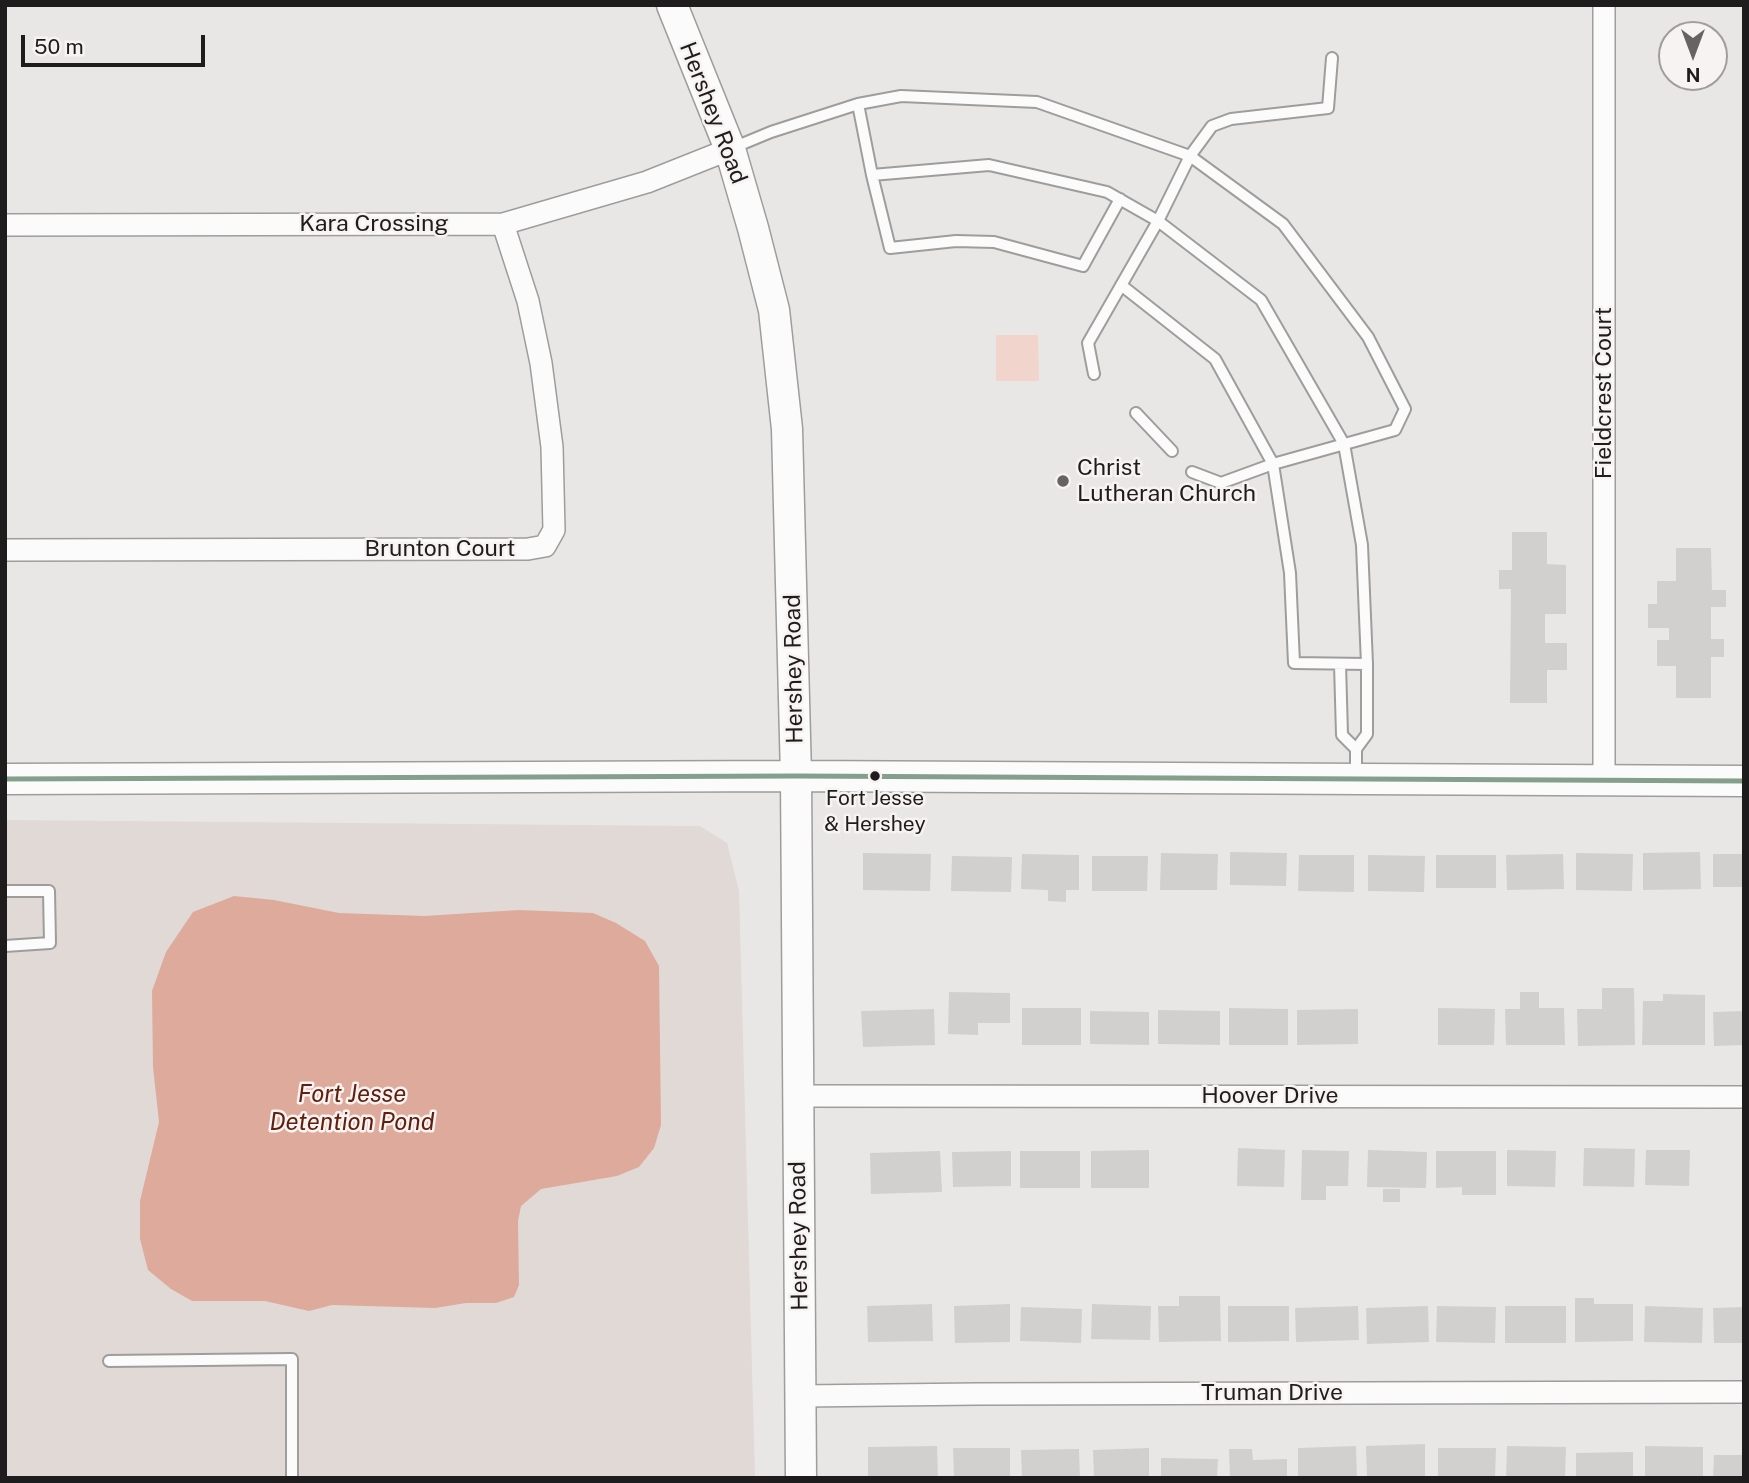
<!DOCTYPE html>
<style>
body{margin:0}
#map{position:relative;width:1749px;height:1483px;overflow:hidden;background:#e9e7e6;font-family:"Public Sans",sans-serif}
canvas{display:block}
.frame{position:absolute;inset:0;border:7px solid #1e1c1c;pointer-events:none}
.north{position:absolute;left:1658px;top:21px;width:70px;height:70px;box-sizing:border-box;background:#f7f3f2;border:2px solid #a09d9c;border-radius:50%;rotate:180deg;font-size:19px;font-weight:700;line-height:28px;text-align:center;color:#1e1c1c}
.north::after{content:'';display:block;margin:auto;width:24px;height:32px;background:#656363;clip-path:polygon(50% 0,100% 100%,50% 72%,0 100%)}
.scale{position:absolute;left:21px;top:35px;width:184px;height:32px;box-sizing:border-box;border:4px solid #1e1c1c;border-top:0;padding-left:9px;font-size:21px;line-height:24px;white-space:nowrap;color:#1e1c1c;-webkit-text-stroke:5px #f7f3f2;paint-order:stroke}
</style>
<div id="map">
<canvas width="1749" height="1483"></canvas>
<div class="frame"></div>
<div class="north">N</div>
<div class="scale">50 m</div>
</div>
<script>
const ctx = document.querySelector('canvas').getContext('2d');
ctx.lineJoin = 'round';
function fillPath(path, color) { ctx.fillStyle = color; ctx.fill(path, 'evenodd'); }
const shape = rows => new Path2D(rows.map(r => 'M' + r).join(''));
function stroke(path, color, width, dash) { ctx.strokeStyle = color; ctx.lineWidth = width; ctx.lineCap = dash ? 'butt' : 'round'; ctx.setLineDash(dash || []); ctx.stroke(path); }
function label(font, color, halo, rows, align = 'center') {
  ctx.font = font + ' "Public Sans",sans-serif'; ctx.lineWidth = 5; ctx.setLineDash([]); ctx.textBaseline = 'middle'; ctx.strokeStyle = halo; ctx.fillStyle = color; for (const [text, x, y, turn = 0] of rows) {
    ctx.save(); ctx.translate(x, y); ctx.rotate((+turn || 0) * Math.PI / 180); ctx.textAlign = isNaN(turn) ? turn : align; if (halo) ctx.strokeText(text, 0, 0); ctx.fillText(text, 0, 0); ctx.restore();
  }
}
fillPath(shape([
 [5,820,700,826,727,843,739,891,755,1478,5,1478]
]), '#e0d9d6');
fillPath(shape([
 [996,335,1038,335,1039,381,996,381]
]), '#f1d4cc');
fillPath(shape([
 [234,896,274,900,339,913,424,916,519,910,593,913,616,923,645,941,659,966,661,1125,654,1148,639,1167,617,1176,541,1189,521,1206,518,1221,519,1285,514,1297,496,1303,466,1303,435,1308,332,1305,309,1311,265,1301,192,1301,171,1289,148,1270,140,1239,140,1201,159,1122,153,1067,152,991,166,952,193,912]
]), '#deaa9b');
fillPath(shape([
 [1512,532,1547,532,1547,564,1566,565,1566,614,1545,614,1545,643,1567,643,1567,670,1547,670,1547,703,1510,703,1511,589,1499,589,1499,570,1512,570],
 [1676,548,1711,548,1712,590,1726,590,1726,607,1711,607,1711,639,1724,639,1724,657,1711,657,1711,698,1676,698,1676,666,1657,666,1657,640,1669,640,1669,628,1648,628,1648,604,1657,604,1657,581,1676,581],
 [1230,852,1287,853,1286,886,1230,885],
 [1700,852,1701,889,1643,890,1643,853],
 [863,853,931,854,930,891,863,890],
 [1161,853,1218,854,1217,890,1160,890],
 [1576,853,1633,854,1632,891,1576,890],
 [1022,854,1079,855,1079,890,1066,890,1066,902,1048,901,1048,890,1021,889],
 [1563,854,1564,889,1507,890,1506,855],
 [1713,854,1744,854,1744,887,1713,887],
 [1299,855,1354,855,1354,892,1298,891],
 [1368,855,1425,856,1424,892,1368,891],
 [1436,855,1496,855,1496,888,1436,888],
 [952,856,1012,857,1011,892,951,891],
 [1092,856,1148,856,1147,891,1092,891],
 [1602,988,1634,988,1635,1045,1578,1046,1577,1009,1602,1009],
 [949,992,1010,993,1010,1023,978,1023,978,1035,948,1034],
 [1520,992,1539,992,1539,1008,1564,1008,1565,1045,1506,1045,1505,1009,1520,1009],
 [1663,994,1705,995,1705,1045,1642,1045,1643,1001,1663,1001],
 [1022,1008,1081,1008,1081,1045,1022,1045],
 [1229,1008,1288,1009,1288,1045,1229,1045],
 [1438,1008,1495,1009,1494,1045,1438,1045],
 [934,1009,935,1045,863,1047,861,1011],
 [1358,1009,1358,1044,1297,1045,1297,1010],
 [1158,1010,1220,1011,1220,1045,1158,1044],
 [1090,1011,1149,1012,1149,1045,1090,1044],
 [1744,1011,1744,1045,1714,1046,1713,1012],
 [1238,1148,1285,1150,1284,1187,1237,1186],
 [1584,1148,1635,1149,1634,1187,1583,1186],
 [1149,1150,1149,1188,1091,1188,1091,1151],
 [1302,1150,1349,1151,1348,1186,1326,1186,1326,1200,1301,1200],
 [1368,1150,1427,1152,1426,1188,1367,1187],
 [1507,1150,1556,1151,1555,1187,1507,1186],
 [1646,1150,1690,1150,1689,1186,1645,1185],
 [940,1151,942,1192,871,1194,870,1153],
 [1011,1151,1011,1186,953,1187,952,1152],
 [1020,1151,1080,1151,1080,1188,1020,1188],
 [1436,1151,1496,1151,1496,1195,1462,1195,1462,1187,1436,1188],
 [1383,1189,1400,1189,1400,1202,1383,1202],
 [1179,1296,1220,1296,1221,1341,1159,1342,1158,1306,1179,1306],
 [1575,1298,1594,1298,1594,1304,1633,1304,1633,1341,1575,1342],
 [932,1304,933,1341,868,1342,867,1306],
 [1010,1304,1010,1342,955,1343,954,1306],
 [1092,1304,1151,1306,1150,1340,1091,1339],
 [1228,1306,1289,1306,1289,1341,1228,1342],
 [1358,1306,1359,1340,1296,1342,1295,1308],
 [1428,1306,1429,1342,1367,1344,1366,1308],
 [1437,1306,1496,1307,1495,1343,1436,1342],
 [1505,1306,1566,1306,1566,1343,1505,1343],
 [1645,1306,1703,1308,1702,1343,1644,1342],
 [1021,1307,1082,1309,1081,1343,1020,1341],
 [1744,1307,1744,1343,1714,1343,1713,1308],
 [1425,1444,1425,1478,1367,1478,1366,1446],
 [937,1446,938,1478,868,1478,868,1447],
 [1356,1446,1357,1478,1298,1478,1298,1448],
 [1507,1446,1566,1447,1565,1478,1506,1478],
 [1645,1446,1703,1447,1703,1478,1645,1478],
 [953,1448,1010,1448,1010,1478,954,1478],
 [1149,1448,1149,1478,1094,1478,1093,1450],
 [1438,1448,1496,1448,1495,1478,1438,1478],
 [1079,1449,1080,1478,1022,1478,1021,1450],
 [1229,1449,1252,1449,1253,1460,1287,1459,1287,1478,1230,1478],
 [1633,1452,1633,1478,1576,1478,1576,1453],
 [1714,1455,1744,1455,1744,1478,1713,1478],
 [1161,1458,1218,1459,1217,1478,1161,1478]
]), '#d1d0cf');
const lane = shape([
 [858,104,872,175,989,165,1107,192,1158,221,1261,300,1344,444,1362,545,1367,664,1367,734,1356,749,1356,776],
 [730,149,771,132,858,104,901,96,1037,102,1190,156,1283,224,1368,337,1405,409,1395,430,1273,464,1221,483,1192,472],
 [872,175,890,248,956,241,994,242,1083,266,1120,199],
 [1121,285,1215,359,1273,464,1290,573,1294,663,1367,664],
 [1094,374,1088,343,1158,221,1190,156,1212,126,1231,119,1328,108,1332,58],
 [1136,413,1172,451],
 [1340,664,1342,735,1356,749],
 [5,891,49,891,50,943,5,946],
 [109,1361,292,1359,292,1478]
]);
const street = shape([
 [1604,5,1604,780],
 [5,225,503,224,647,182,730,149],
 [5,550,528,549,545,546,554,530,552,447,541,363,528,301,503,224],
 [797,1096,1744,1097],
 [801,1396,978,1394,1744,1392]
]);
const secondary = shape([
 [672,5,730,149,753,228,774,310,787,429,796,776,801,1478],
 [5,779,796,776,1744,781]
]);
stroke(lane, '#9e9d9c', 14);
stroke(street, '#9e9d9c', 24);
stroke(secondary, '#9e9d9c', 33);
stroke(lane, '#fcfbfb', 10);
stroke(street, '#fcfbfb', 21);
stroke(secondary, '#fcfbfb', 30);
stroke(shape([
 [5,779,796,776,1744,781]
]), '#859f8d', 5);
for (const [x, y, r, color] of [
 [1063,481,7,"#656363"],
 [875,776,6,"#1e1c1c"]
]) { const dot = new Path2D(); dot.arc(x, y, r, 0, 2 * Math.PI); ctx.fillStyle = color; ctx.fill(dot); stroke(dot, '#f7f3f2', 2.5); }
label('21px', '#1e1c1c', '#f7f3f2', [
 ["Fort Jesse",875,799],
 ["& Hershey",875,825]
]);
label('23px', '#1e1c1c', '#f7f3f2', [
 ["Hershey Road",713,113,69],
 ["Kara Crossing",374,224],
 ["Fieldcrest Court",1604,393,-90],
 ["Brunton Court",440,549],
 ["Hershey Road",794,669,-91],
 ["Hoover Drive",1270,1096],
 ["Hershey Road",799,1236,-91],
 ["Truman Drive",1272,1393]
]);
label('23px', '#1e1c1c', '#f7f3f2', [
 ["Christ",1077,468],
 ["Lutheran Church",1077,494]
], 'left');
label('italic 24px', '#62200c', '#f7f3f2', [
 ["Fort Jesse",352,1095],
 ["Detention Pond",352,1123]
]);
</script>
